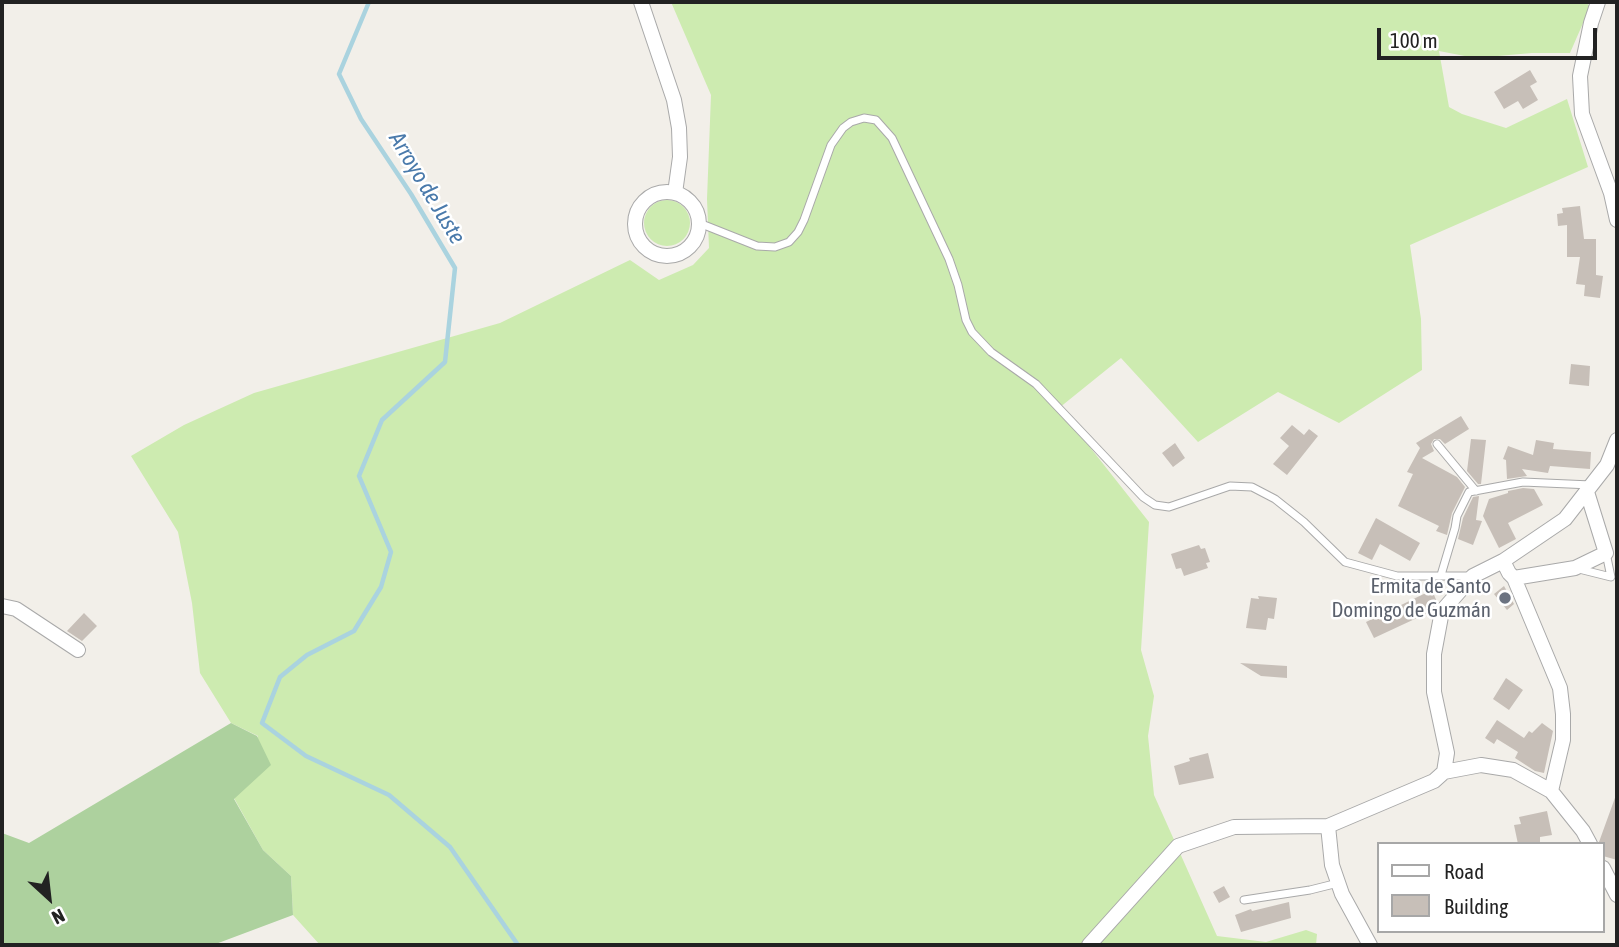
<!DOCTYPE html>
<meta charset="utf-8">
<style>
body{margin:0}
#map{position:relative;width:1619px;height:947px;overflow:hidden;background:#f2efe9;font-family:"Asap Condensed",sans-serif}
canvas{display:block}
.frame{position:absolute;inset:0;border:4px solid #222;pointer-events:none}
.legend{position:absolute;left:1377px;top:842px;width:228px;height:91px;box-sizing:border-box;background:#fff;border:2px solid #a7a7a7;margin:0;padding:9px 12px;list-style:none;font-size:21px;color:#222}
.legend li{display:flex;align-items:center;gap:14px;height:35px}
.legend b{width:35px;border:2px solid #a7a7a7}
.north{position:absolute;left:14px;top:863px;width:70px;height:70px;-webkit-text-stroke:5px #fff;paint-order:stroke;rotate:153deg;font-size:19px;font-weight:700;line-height:28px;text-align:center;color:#222}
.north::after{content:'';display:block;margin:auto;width:24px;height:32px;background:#222;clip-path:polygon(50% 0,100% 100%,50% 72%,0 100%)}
.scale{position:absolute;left:1377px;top:28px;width:220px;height:32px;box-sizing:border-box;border:4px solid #222;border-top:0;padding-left:9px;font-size:21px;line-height:24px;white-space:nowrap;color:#222;-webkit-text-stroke:5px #fff;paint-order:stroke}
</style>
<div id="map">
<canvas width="1619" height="947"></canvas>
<div class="frame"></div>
<ul class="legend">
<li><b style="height:9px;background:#fff"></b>Road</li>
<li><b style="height:19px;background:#c7bfb8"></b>Building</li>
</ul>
<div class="north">N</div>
<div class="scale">100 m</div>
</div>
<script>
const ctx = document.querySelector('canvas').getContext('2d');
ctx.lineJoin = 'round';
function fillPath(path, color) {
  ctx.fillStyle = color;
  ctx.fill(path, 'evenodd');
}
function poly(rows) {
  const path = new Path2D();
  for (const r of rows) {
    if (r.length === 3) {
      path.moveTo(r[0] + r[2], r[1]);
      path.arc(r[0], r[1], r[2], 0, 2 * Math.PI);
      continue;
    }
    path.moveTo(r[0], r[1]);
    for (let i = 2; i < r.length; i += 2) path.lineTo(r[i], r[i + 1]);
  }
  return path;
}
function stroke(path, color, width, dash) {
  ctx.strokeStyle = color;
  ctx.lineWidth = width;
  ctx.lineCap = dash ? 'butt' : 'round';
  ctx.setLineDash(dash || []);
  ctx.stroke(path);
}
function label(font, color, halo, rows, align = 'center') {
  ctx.font = font + ' "Asap Condensed",sans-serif';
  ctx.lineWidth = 5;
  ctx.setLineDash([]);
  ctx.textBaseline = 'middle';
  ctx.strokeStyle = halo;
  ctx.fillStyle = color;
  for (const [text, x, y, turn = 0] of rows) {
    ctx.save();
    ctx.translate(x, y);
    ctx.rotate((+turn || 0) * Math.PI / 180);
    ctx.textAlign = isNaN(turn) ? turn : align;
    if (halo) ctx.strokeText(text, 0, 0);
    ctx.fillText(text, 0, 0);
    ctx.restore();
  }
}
fillPath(poly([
 [671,2,1586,2,1590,7,1570,53,1532,53,1475,58,1439,51,1449,107,1462,114,1506,128,1567,99,1588,167,1410,245,1421,319,1422,370,1339,423,1278,392,1198,442,1121,358,1059,408,1149,522,1141,650,1154,696,1148,736,1154,795,1217,936,1266,942,1306,930,1317,934,1316,945,320,945,293,915,291,876,263,850,234,798,258,736,231,723,200,673,192,603,178,532,131,456,184,425,254,393,500,323,630,260,659,280,693,265,709,248,707,199,711,95],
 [667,223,23]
]), '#cdebb0');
fillPath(poly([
 [231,723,257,736,271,765,234,799,263,850,291,876,293,915,213,945,2,945,2,833,29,843]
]), '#add19e');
stroke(poly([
 [369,2,339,74,361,119,411,194,455,268,445,362,382,420,359,476,391,552,381,587,354,631,307,655,280,677,262,723,306,756,389,795,450,847,518,945]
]), '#aad3df', 4.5);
fillPath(poly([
 [1530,70,1537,82,1530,86,1538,100,1523,109,1518,101,1504,109,1494,92],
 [1580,206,1584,239,1596,239,1596,275,1603,276,1600,298,1584,296,1585,285,1576,284,1580,257,1567,257,1567,225,1558,226,1557,214,1563,213,1562,208],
 [1571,364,1590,366,1589,386,1569,384],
 [1461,416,1469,429,1445,444,1440,439,1434,439,1431,444,1434,451,1422,458,1457,477,1465,487,1452,513,1447,535,1436,531,1439,526,1398,506,1413,474,1407,472,1420,448,1416,443],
 [1292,425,1304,435,1309,429,1318,436,1287,475,1273,464,1289,446,1280,438],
 [1471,439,1486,440,1481,484,1478,484,1467,471],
 [1536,440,1554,443,1553,449,1591,452,1590,469,1550,466,1548,473,1522,469,1527,476,1507,479,1506,460,1503,459,1508,446,1533,455],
 [1175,443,1185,458,1173,467,1162,453],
 [1523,488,1534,489,1543,505,1508,523,1516,539,1499,548,1483,516,1489,499,1508,493,1508,491],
 [1479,496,1476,520,1482,521,1473,545,1458,539,1463,518,1473,497],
 [1376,518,1420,543,1410,561,1380,544,1372,560,1358,553],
 [1199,545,1201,549,1205,548,1210,562,1206,563,1208,568,1184,576,1181,568,1176,569,1171,554],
 [1504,586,1514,604,1507,610,1494,594],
 [1432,590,1437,602,1432,611,1374,638,1366,622],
 [1258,596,1277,598,1274,619,1268,618,1266,630,1246,628,1251,598,1259,599],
 [84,613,97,626,82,641,67,631],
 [1240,663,1287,666,1287,678,1261,676],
 [1506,678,1523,690,1509,710,1493,699],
 [1497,720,1524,738,1529,731,1532,733,1542,723,1553,731,1544,773,1535,771,1515,758,1518,752,1497,739,1494,744,1485,738],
 [1208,753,1214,778,1179,785,1174,766,1190,761,1189,758],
 [1616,795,1617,796,1617,860,1603,856,1603,844,1599,842],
 [1547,811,1552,835,1540,837,1540,844,1518,844,1514,825,1521,824,1519,817],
 [1224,886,1230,897,1219,903,1213,892],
 [1289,902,1291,918,1241,932,1235,915,1251,909,1252,911]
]), '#c7bfb8');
const lane = poly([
 [699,223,757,246,775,247,789,242,798,232,804,220,831,145,843,128,851,122,864,118,876,120,892,138,949,259,958,285,966,320,972,332,991,352,1036,384,1143,497,1155,505,1169,507,1230,486,1252,487,1275,499,1304,522,1345,562,1397,576,1473,576],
 [1437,444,1476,491],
 [1579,569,1611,577,1606,553],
 [1441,575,1455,528,1457,516,1469,492,1523,482,1591,485],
 [1244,900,1310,890,1338,883]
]);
const street = poly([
 [641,2,674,100,679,128,680,157,675,193],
 [1598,2,1591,23,1580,76,1582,114,1611,193,1617,220],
 [667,224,32],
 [1503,561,1509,573,1514,578,1575,568,1606,553,1587,492],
 [1514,578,1560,688,1563,714,1563,740,1551,791],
 [2,606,16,609,78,650],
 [1444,772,1481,765,1513,770,1551,791,1583,831,1590,844],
 [1328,826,1332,865,1342,894,1370,945],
 [1603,868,1617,895],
 [1089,945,1178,846,1234,827,1328,826,1434,781,1444,772,1447,753,1434,692,1434,654,1442,611,1473,576,1503,561,1565,519,1607,465,1617,440]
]);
stroke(lane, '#a9a9a9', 9);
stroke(street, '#a9a9a9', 16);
stroke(lane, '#fff', 7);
stroke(street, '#fff', 14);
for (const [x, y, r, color] of [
 [1505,598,7,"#6b7280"]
]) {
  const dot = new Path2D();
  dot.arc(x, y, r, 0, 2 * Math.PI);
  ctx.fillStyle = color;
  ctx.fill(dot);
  stroke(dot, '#fff', 2.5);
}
label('21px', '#5b616d', '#fff', [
 ["Ermita de Santo",1491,586],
 ["Domingo de Guzmán",1491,610]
], 'right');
label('italic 23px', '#4a7aab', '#fff', [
 ["Arroyo de Juste",427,188,59]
]);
</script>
